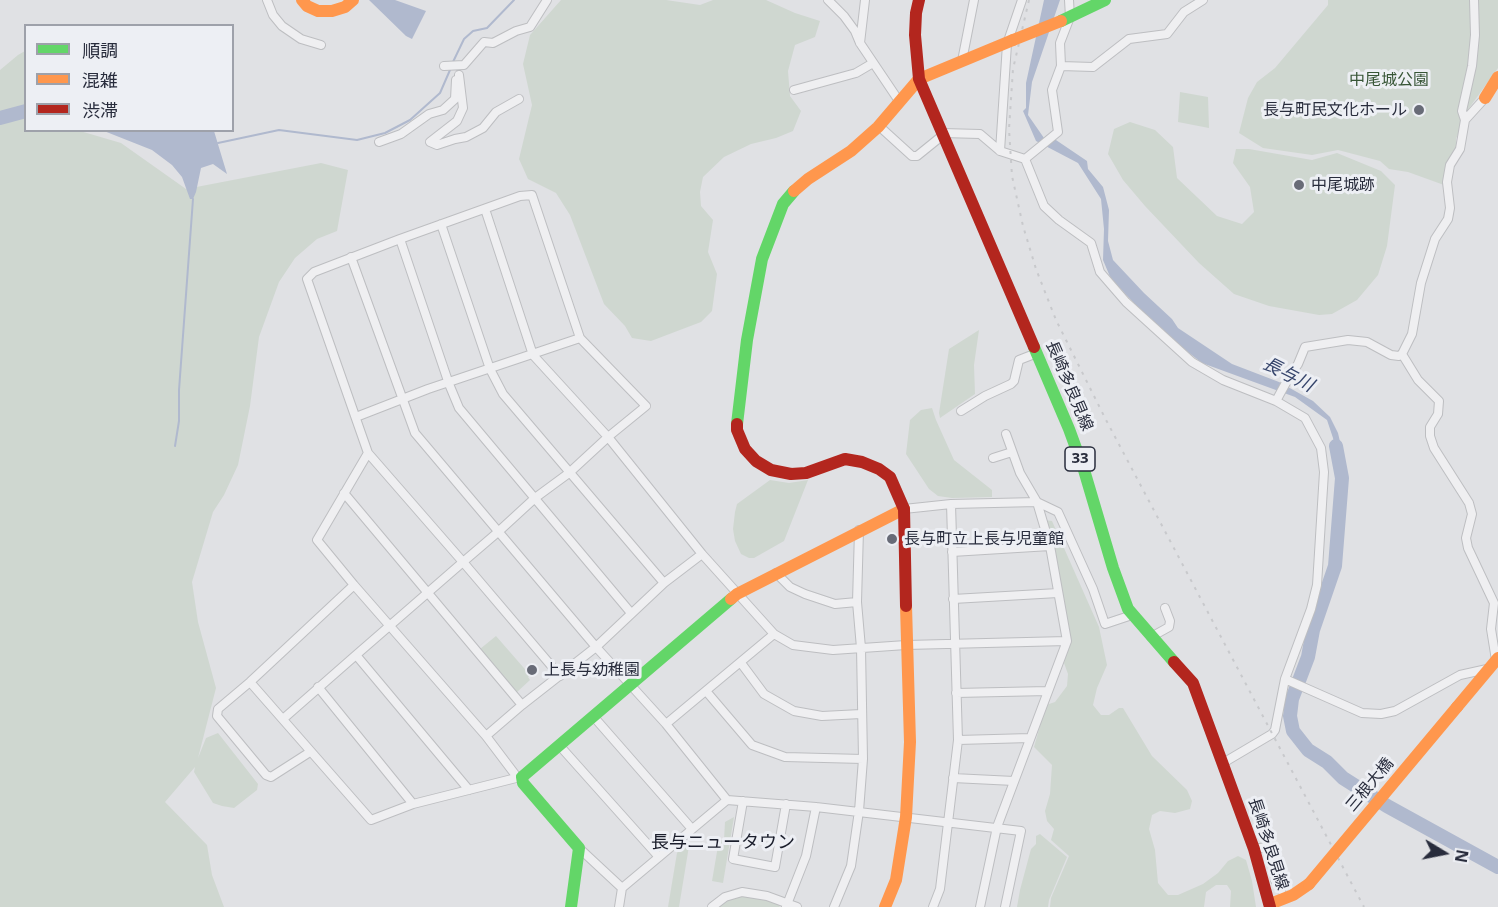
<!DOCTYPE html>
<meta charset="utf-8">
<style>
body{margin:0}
#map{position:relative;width:1498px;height:907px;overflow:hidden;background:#e0e1e4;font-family:"Open Sans","Noto Sans JP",sans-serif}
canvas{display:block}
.legend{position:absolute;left:24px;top:24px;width:210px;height:108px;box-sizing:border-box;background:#edeff4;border:2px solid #9ea1aa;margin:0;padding:8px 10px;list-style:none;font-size:18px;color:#282c3c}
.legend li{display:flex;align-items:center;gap:12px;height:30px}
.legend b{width:30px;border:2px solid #9ea1aa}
.north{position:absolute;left:1414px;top:823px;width:60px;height:60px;-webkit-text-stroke:4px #edeff4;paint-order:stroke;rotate:100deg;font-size:16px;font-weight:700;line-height:24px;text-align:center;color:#282c3c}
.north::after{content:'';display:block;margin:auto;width:21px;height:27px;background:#282c3c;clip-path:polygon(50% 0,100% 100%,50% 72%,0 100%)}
</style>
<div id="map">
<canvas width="1498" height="907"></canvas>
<ul class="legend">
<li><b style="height:8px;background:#63d668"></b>順調</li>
<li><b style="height:8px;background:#ff974d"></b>混雑</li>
<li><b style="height:8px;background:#b3261e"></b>渋滞</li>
</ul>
<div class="north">N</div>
</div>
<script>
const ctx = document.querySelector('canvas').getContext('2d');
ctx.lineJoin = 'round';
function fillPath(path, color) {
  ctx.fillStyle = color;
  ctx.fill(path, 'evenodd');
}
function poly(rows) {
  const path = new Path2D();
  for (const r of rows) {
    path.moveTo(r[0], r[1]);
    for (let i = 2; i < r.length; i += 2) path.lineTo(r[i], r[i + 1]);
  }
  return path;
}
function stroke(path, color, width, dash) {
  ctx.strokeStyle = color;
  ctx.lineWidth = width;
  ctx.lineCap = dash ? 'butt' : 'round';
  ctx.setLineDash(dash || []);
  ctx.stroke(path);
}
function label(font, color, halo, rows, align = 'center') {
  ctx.font = font + ' "Open Sans","Noto Sans JP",sans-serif';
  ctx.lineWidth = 6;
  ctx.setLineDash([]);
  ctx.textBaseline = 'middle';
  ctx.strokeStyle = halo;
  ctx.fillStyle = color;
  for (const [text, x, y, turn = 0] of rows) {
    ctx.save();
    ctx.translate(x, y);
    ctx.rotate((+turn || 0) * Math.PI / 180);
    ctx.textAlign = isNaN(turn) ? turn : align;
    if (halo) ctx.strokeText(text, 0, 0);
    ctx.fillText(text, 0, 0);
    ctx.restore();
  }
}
fillPath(poly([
 [561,0,666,0,700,5,713,0,766,0,795,13,820,21,815,37,795,45,788,71,790,96,801,111,793,131,776,138,751,144,724,157,703,177,700,192,701,206,713,220,708,252,717,274,712,311,701,322,651,341,632,338,625,326,604,304,570,215,556,193,528,179,519,159,532,105,523,64,530,35],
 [1328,0,1498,0,1498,68,1467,111,1456,139,1457,160,1444,185,1408,172,1389,169,1380,161,1338,150,1312,155,1263,148,1239,133,1248,98,1257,82,1275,68,1328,5],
 [25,51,26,130,80,131,121,143,186,189,321,163,348,170,337,231,317,239,295,258,279,282,259,337,250,406,238,465,224,495,213,512,192,582,198,622,216,688,198,758,206,738,218,733,258,784,257,790,234,808,222,806,213,803,194,772,195,767,165,802,207,845,212,875,224,907,0,907,0,70,18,55],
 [1180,92,1208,97,1209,128,1178,122],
 [1130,122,1155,130,1173,147,1177,178,1217,216,1242,224,1254,212,1250,187,1233,163,1236,149,1249,149,1312,160,1337,153,1381,171,1395,185,1387,246,1378,275,1357,300,1332,314,1319,315,1269,306,1234,294,1199,263,1145,206,1123,180,1108,154,1114,129],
 [979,330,974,365,975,394,940,418,939,413,949,349],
 [932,408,936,420,954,460,992,490,992,497,952,498,938,496,929,489,906,454,910,420,921,410],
 [770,480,789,483,808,480,784,541,754,558,749,558,741,554,735,541,733,529,735,512,737,504],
 [1044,520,1052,521,1099,627,1107,665,1097,688,1093,705,1101,715,1109,715,1119,708,1123,708,1152,756,1187,790,1192,801,1190,809,1175,813,1160,811,1152,815,1149,829,1155,850,1158,883,1168,895,1178,895,1203,884,1218,873,1228,861,1238,856,1246,860,1252,881,1256,907,1230,907,1231,891,1227,885,1216,885,1206,892,1204,907,1050,907,1051,898,1069,856,1051,840,1054,829,1047,821,1045,811,1050,794,1052,765,1034,747,1046,705,1055,702,1067,686,1068,674,1064,663,1069,637,1053,542],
 [496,636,530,675,528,677,530,680,516,693,480,649],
 [734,817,723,883,712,881,719,840,724,840,725,822],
 [1040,834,1067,857,1049,900,1048,907,1017,907,1020,890,1031,849,1036,844,1036,836],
 [683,845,689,846,679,907,668,907,677,853],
 [743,896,755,896,778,904,780,907,716,907,724,901]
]), '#cfd7d0');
fillPath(poly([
 [369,0,395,0,426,11,412,39,406,36],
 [1044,0,1060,0,1032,82,1028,115,1044,138,1053,138,1087,161,1088,169,1103,187,1109,210,1108,241,1113,260,1144,293,1172,319,1178,328,1232,364,1279,382,1313,401,1330,417,1338,433,1341,446,1339,468,1333,438,1327,420,1295,397,1202,363,1161,331,1111,279,1103,260,1104,229,1101,199,1078,163,1036,141,1023,111,1026,108,1026,83],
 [104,131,214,131,227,174,213,164,201,168,196,192,193,199,190,199,182,177,172,165,152,150]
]), '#b0b9ce');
stroke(poly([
 [452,64,464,39,473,31,487,28,514,0],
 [218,143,279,130,357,140,385,133,410,120,440,93,450,70],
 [175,446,179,421,179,390,193,199]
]), '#b0b9ce', 2);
stroke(poly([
 [0,118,26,111],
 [1336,446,1342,478,1335,566,1313,630,1308,657,1292,699,1290,716,1293,731,1308,750,1327,762,1343,778,1387,806,1498,867]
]), '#b0b9ce', 14);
const street = poly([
 [267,0,273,15,282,26,301,39,321,45],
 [828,0,844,16,855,31,860,43,899,101],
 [860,43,865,0],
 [962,61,974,0],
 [444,66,464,65,484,42,493,43,516,31,530,27,547,0],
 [1061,66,1060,43,1070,17,1069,0],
 [459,75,463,108,457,121,430,142,437,145,455,139,466,137,483,128,496,112,519,99],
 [794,90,856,73,873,63],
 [1465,120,1462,111,1472,66,1475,35,1474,0],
 [879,126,912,156,917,156,943,135],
 [942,133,980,134,1000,151,1025,159],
 [379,142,401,134,429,114,443,110,455,99,456,80],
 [1000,151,1007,44,1022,0],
 [1025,159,1044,206,1059,220,1091,243,1100,272,1126,302,1192,362,1223,380,1276,401,1305,418,1321,448,1324,472,1317,585,1311,609,1285,679,1275,730,1272,734,1223,763],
 [1025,159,1058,132,1052,90,1061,66,1093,67,1129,39,1167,34,1184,12,1203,0],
 [485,209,533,355,608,437,702,554,774,634,793,645,833,650,906,645,1067,641],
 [441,224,490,369,503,394,664,583],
 [400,239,449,384,459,408,631,613],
 [351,257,415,433,596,647,666,724,727,800],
 [1402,354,1418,380,1439,401,1438,414,1430,427,1430,436,1434,448,1469,503,1472,514,1466,538,1468,548,1494,603,1491,629,1496,660],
 [1402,354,1412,334,1421,283,1435,239,1448,219,1450,208,1447,182,1450,165,1460,149,1465,120,1485,98],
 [1276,401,1288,379,1298,364,1305,347,1348,340,1367,342,1391,355,1399,356,1402,354],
 [961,411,985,396,1011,384,1014,381,1019,360,1037,353],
 [356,417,428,389,580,338],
 [1006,434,1020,473,1037,502,1058,512,1093,589,1105,624,1132,615],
 [368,453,317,540,354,585,486,736,517,777],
 [993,458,1012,452],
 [344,493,522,705],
 [904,509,951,504,1037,502,1050,546,1067,641,997,827,980,907],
 [952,552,1050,546],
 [776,573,790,587,805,594,835,604,857,602],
 [953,599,1058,593],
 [1151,637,1169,627,1170,621,1165,608],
 [356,655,463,562,498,532,535,498,569,473,608,437,646,406,580,338,532,195,520,196,400,239,314,272,307,279,368,453,463,562,560,676],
 [741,663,764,694,794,711,822,716,861,714],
 [1285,679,1362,713,1381,714,1395,711,1460,675,1487,669],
 [250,682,371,820,413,804,520,777],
 [318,687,413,804],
 [706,691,752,745,785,757,863,759],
 [956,693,1048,691],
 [593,716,692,829],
 [283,719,356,655,469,790],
 [666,724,774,634],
 [486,736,522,705,596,647,664,583,702,554],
 [958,740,1030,738],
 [559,745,659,857],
 [310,752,271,777,266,775,217,716,218,709,250,682,354,585],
 [953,778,1014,781],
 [743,801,733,859,775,867,786,804],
 [579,848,622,888],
 [1254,849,1266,847,1274,851,1275,880,1281,890],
 [619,907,622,888,727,800,816,807,1021,831,1005,907],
 [712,907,725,897,742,892,767,896,797,907],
 [786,907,806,856,816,807],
 [834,907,851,866,859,811,863,759,861,648,857,602,859,530],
 [933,907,940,889,958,740,951,504]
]);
stroke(street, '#bdbec1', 10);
stroke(street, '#efeff1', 8);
stroke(poly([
 [1061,21,1105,0],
 [1034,347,1069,429,1084,470,1113,568,1128,609,1174,662],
 [737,424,747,340,762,259,783,204,794,191],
 [571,907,579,848,523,783,522,777,731,599]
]), '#63d668', 12);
stroke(poly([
 [302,0,307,6,318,11,332,11,345,7,353,0],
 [1485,98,1498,77],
 [794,191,808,179,851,151,878,127,919,79,1013,40],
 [731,599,737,594,904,509],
 [1457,707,1498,658],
 [1270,904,1293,895,1309,884],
 [885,907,896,880,906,817,910,742,906,606]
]), '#ff974d', 12);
stroke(poly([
 [919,0,916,13,915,35,919,79,1034,347],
 [737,424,737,430,745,449,756,461,771,470,791,474,806,473,845,459,862,462,879,469,890,477,904,509,906,606],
 [1174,662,1193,683,1254,849,1270,907]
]), '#b3261e', 12);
stroke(poly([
 [1029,0,1013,69,1009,129,1012,176,1023,226,1036,269,1056,320,1105,418,1364,907]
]), '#c8c9cc', 2, [3, 6]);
stroke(poly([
 [1013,40,1061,21],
 [1309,884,1457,707]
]), '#ff974d', 12);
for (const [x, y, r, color] of [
 [1419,110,6,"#686b77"],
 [1299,185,6,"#686b77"],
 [892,539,6,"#686b77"],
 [532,670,6,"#686b77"]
]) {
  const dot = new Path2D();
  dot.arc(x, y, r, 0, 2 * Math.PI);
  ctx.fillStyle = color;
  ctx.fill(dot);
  stroke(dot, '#edeff4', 2);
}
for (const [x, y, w] of [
 [1080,459,30]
]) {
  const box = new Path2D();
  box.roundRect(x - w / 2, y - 12, w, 24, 4.5);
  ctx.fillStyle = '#edeff4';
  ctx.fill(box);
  stroke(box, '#282c3c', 1.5);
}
label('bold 15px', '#282c3c', null, [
 ["33",1080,459]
]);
label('16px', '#385637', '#edeff4', [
 ["中尾城公園",1389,80]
]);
label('16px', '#282c3c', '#edeff4', [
 ["長与町民文化ホール",1407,110,"right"],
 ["中尾城跡",1311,185],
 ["長与町立上長与児童館",904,539],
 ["上長与幼稚園",544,670]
], 'left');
label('16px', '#282c3c', '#edeff4', [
 ["長崎多良見線",1069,386,67],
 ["三根大橋",1370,785,-50],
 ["長崎多良見線",1268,844,72]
]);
label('italic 18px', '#36456c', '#edeff4', [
 ["長与川",1288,375,27]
]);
label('18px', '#1b1e2c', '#edeff4', [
 ["長与ニュータウン",723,843]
]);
</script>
